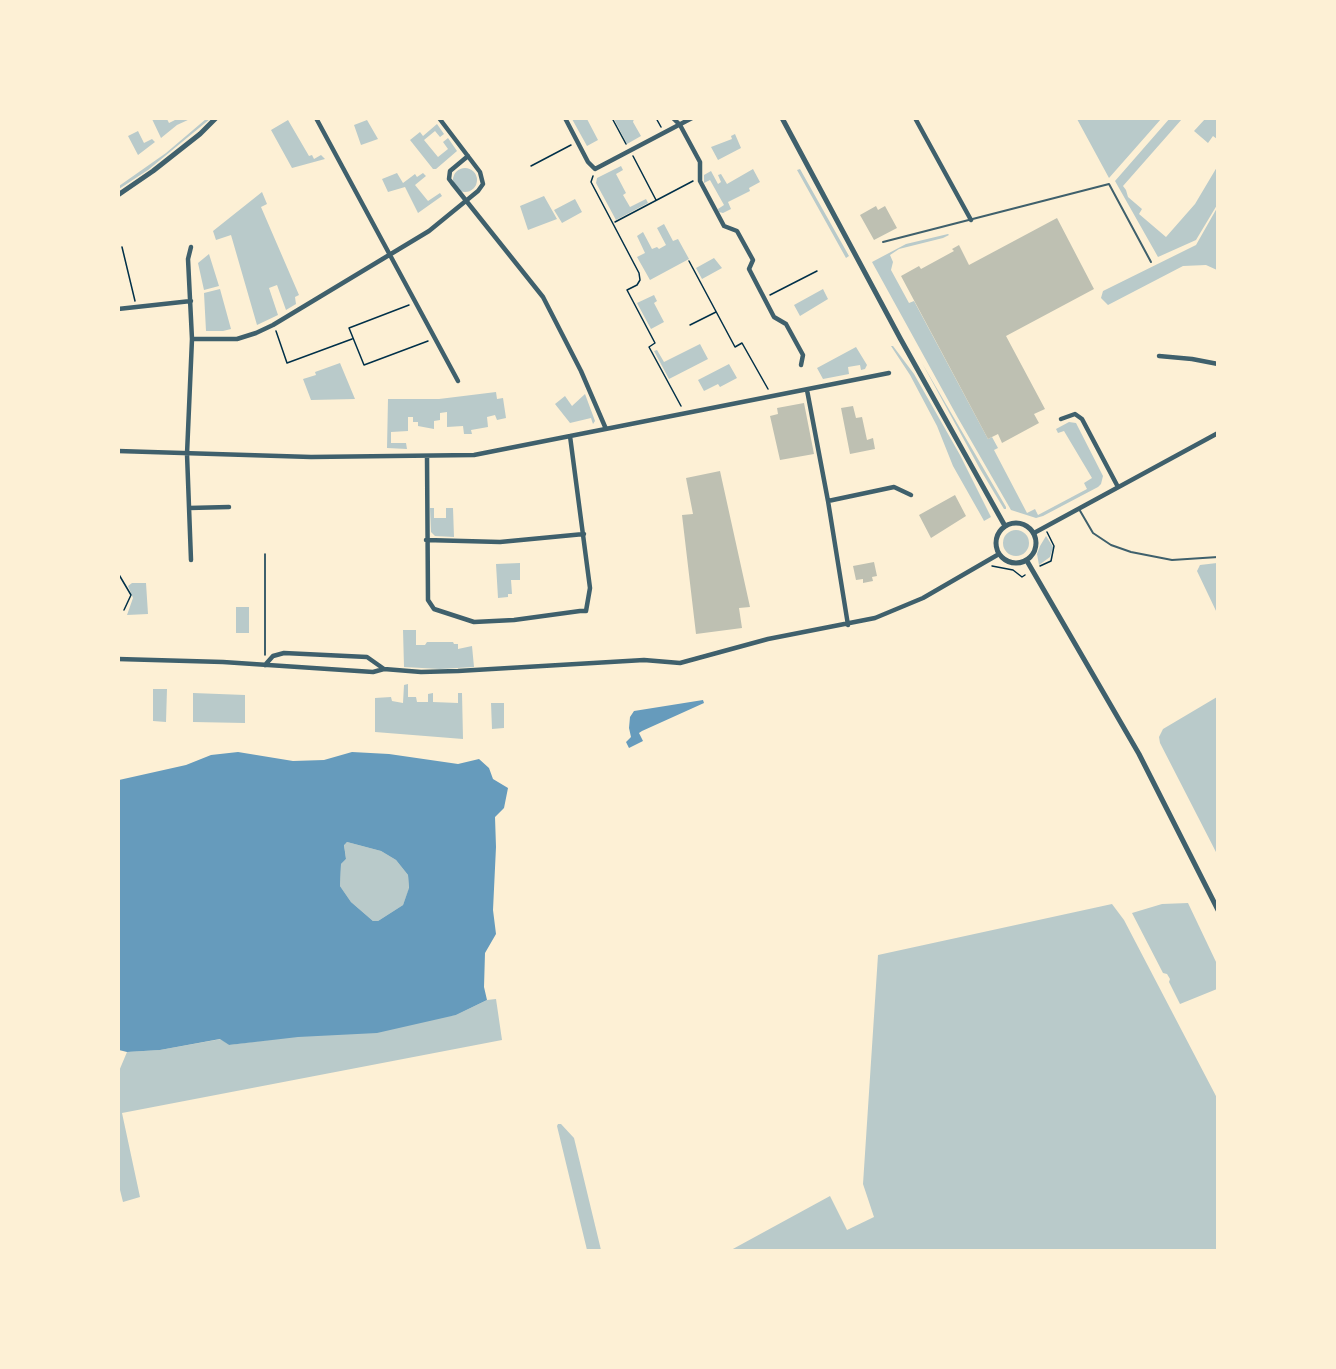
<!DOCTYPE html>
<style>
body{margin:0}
#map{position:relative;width:1336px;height:1369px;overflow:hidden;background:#fdf0d5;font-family:Karla,sans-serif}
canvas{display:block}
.frame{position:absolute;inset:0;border:120px solid #fdf0d5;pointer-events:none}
</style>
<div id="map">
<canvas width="1336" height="1369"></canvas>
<div class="frame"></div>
</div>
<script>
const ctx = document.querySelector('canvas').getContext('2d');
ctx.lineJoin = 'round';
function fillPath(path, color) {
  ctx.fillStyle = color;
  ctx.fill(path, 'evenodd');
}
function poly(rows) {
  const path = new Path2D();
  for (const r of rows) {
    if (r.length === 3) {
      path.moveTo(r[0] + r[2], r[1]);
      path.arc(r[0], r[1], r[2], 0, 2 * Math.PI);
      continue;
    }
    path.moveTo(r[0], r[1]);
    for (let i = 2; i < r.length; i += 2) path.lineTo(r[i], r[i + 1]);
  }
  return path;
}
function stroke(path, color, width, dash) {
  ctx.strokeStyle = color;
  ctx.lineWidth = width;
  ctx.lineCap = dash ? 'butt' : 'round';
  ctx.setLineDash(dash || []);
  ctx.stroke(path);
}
fillPath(poly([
 [1170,118,1182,119,1123,186,1126,190,1128,197,1142,209,1139,214,1166,237,1195,204,1217,167,1217,205,1196,240,1158,257,1115,181],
 [152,119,167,119,169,123,175,120,174,119,190,119,177,125,161,138],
 [206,119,210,119,148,170,119,189,119,186,166,153],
 [572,119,587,119,598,140,587,146],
 [614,119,634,119,633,122,641,136,627,144],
 [1077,119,1161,119,1109,178],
 [1205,119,1217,119,1217,139,1213,136,1208,143,1194,131],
 [288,120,309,156,312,155,314,159,321,155,325,159,292,168,271,130],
 [367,120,378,139,361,145,354,125],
 [437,124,444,134,440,137,435,131,424,140,438,157,448,149,443,142,448,138,457,151,436,169,433,169,410,140,420,132,423,136],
 [138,131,144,143,152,139,155,142,138,155,128,136],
 [735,134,741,148,718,160,711,147,732,139,731,136],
 [621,166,623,170,616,174,626,193,623,195,630,207,646,199,648,203,616,220,596,183,597,178],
 [465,180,12],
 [753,169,760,182,749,188,750,191,728,202,731,209,723,213,719,212,718,209,724,205,710,180,704,183,704,175,711,171,718,184,721,182,718,175,721,174,727,184],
 [800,169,849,256,846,258,797,170],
 [397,173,403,183,415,174,417,177,423,173,426,176,415,185,428,201,440,193,442,196,418,213,405,187,388,192,382,179],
 [262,192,267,204,261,207,299,295,295,297,296,304,286,310,277,285,269,288,278,315,257,325,231,235,216,240,213,231],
 [544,196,557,219,528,230,520,206],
 [575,199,582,212,562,223,554,210],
 [1217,208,1217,270,1206,265,1183,266,1108,305,1101,298,1103,291,1196,245],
 [664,224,673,241,678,239,689,259,650,280,637,257,645,253,637,236,643,232,652,249,657,247,659,249,666,245,657,228],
 [948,234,949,235,943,238,899,249,890,255,893,262,891,270,909,303,914,301,988,439,992,437,998,448,994,450,1027,513,1035,509,1038,515,1087,489,1084,483,1092,478,1064,431,1058,433,1056,429,1069,422,1076,423,1103,476,1101,484,1098,487,1043,516,1036,518,1011,510,958,418,872,262,906,244],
 [209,254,219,286,204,290,198,263],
 [714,258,722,268,702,279,696,268],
 [220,289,231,329,223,331,206,331,204,293],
 [823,289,828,299,800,316,794,305],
 [654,295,657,301,654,303,664,322,651,329,637,303],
 [700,344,708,359,669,379,654,351,657,350,664,362],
 [891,346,893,346,914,374,960,455,991,517,984,521,983,519,953,466,937,426,910,375],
 [856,347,867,365,865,369,861,370,860,365,848,367,849,374,823,379,817,368],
 [340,363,355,399,311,400,303,379,316,375,315,372],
 [922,363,1006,507,1006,509,1004,509,980,469],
 [729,364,737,378,720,387,718,384,704,391,698,380],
 [496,392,497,399,503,398,506,418,497,420,495,415,487,417,488,427,471,430,472,434,464,434,463,426,447,427,447,412,440,413,440,420,434,421,434,429,418,426,418,422,413,422,413,417,408,417,408,431,391,432,391,443,406,443,407,449,387,448,388,399,439,399],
 [585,394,595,421,593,424,591,418,570,423,555,404,565,396,572,406],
 [430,508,434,508,434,518,446,518,446,508,453,508,454,537,435,536,431,532],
 [1016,543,13],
 [1046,536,1053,547,1050,557,1039,565,1037,554,1040,546],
 [520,563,520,580,511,580,512,594,508,594,508,597,498,598,496,564],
 [1217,563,1218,563,1217,613,1197,571,1200,565],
 [132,583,146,583,148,614,127,615,133,598,128,586],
 [236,607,249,607,249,633,236,633],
 [403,630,416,630,416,645,425,645,427,642,453,642,454,644,458,644,458,649,472,646,474,667,440,669,404,667],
 [408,684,408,697,416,697,417,702,428,702,428,694,433,693,433,702,458,703,458,693,462,693,463,739,375,732,375,698,391,697,392,701,403,703,404,685],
 [153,689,167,689,166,722,153,721],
 [193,693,245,695,245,723,193,722],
 [1217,697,1217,854,1160,743,1159,737,1163,729],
 [491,703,504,703,504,728,492,729],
 [347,842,381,851,396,860,408,875,409,889,403,905,378,921,373,921,351,902,340,886,341,864,346,859,344,844],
 [1188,903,1217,964,1217,989,1180,1004,1169,982,1170,979,1167,974,1163,973,1132,913,1162,904],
 [1112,904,1124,920,1217,1098,1217,1250,731,1250,830,1196,847,1230,874,1217,863,1184,878,955],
 [496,999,502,1040,122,1113,140,1197,123,1202,119,1186,119,1071,127,1052,160,1050,221,1039,229,1045,456,1015,487,1000],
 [558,1124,561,1124,574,1138,601,1250,587,1250,557,1126]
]), '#b9caca');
fillPath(poly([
 [703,700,704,703,642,731,639,733,643,741,629,748,626,742,631,737,629,728,630,717,634,711],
 [238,752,293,761,324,760,352,752,389,754,458,764,479,759,489,768,493,779,508,788,504,808,495,817,496,847,493,910,496,934,485,953,484,987,487,1000,456,1015,377,1033,298,1037,229,1045,220,1039,160,1050,127,1052,119,1050,119,780,186,765,211,755],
 [347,842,381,851,396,860,408,875,409,888,403,905,378,921,373,921,351,902,340,886,341,864,346,859,344,845]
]), '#669bbc');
fillPath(poly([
 [876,206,878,210,885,206,897,228,874,240,860,215],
 [1057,218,1094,289,1006,336,1045,409,1034,414,1039,423,1002,443,998,434,988,439,901,276,919,266,921,269,954,251,952,249,959,245,969,265],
 [804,403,814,454,780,460,770,416,778,414,777,408],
 [853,406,856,418,862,417,867,440,873,438,875,449,850,454,841,408],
 [720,471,750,607,739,608,742,628,696,634,682,515,693,514,686,478],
 [955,495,966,516,931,538,919,515],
 [874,562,877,576,872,577,873,581,863,583,863,579,856,580,853,566]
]), '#bec0b2');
stroke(poly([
 [612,118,626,144],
 [656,118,661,127],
 [633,156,656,200],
 [531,166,571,145],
 [593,176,591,182,639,273,640,280,637,285,627,290,655,343,649,347,681,406],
 [615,222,693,181],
 [122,247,135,301],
 [689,261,735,347,742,343,768,389],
 [770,295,817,271],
 [409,305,349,328,364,365,428,341],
 [690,325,716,312],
 [276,331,287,363,352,339],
 [265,554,265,655],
 [992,566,1013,570,1022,577,1025,575],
 [1040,566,1051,561,1054,546,1047,532],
 [118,573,131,595,124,610]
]), '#003049', 1.5);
stroke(poly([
 [883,242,1109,184,1151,262],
 [1079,509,1093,533,1111,545,1131,552,1172,560,1218,557]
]), '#3f606c', 2);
stroke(poly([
 [316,118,458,381],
 [565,118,588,162,595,169,692,118],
 [673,118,680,125,700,162,700,181,724,226,737,231,753,260,749,269,774,317,786,324,803,355,801,365],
 [915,118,971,220],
 [468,156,450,171,449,179,452,183,543,297,581,371,606,429],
 [118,309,191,301],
 [192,339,237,339,256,333,273,325,429,231,478,191,483,184,480,172,439,118],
 [1159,356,1192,359,1218,364],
 [807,390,828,501,848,625],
 [1061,419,1075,414,1082,419,1118,487],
 [118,451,311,457,474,455,889,373],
 [427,456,428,600,434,609,474,622,514,620,580,611,586,611,590,588,570,436],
 [828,501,894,487,911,495],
 [189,508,229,507],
 [1034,533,1218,433],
 [426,540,500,542,584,534],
 [191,560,187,454,192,339,188,259,191,247],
 [118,659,223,662,373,672,384,669,421,672,458,671,644,660,680,663,768,639,875,618,923,598,999,554],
 [265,665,273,656,284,653,367,657,384,669]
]), '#3f606c', 4.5);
stroke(poly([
 [782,118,900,338,1005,526],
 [118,195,153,171,200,134,216,118],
 [1016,543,20],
 [1027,561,1139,754,1218,910]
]), '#3f606c', 5);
</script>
